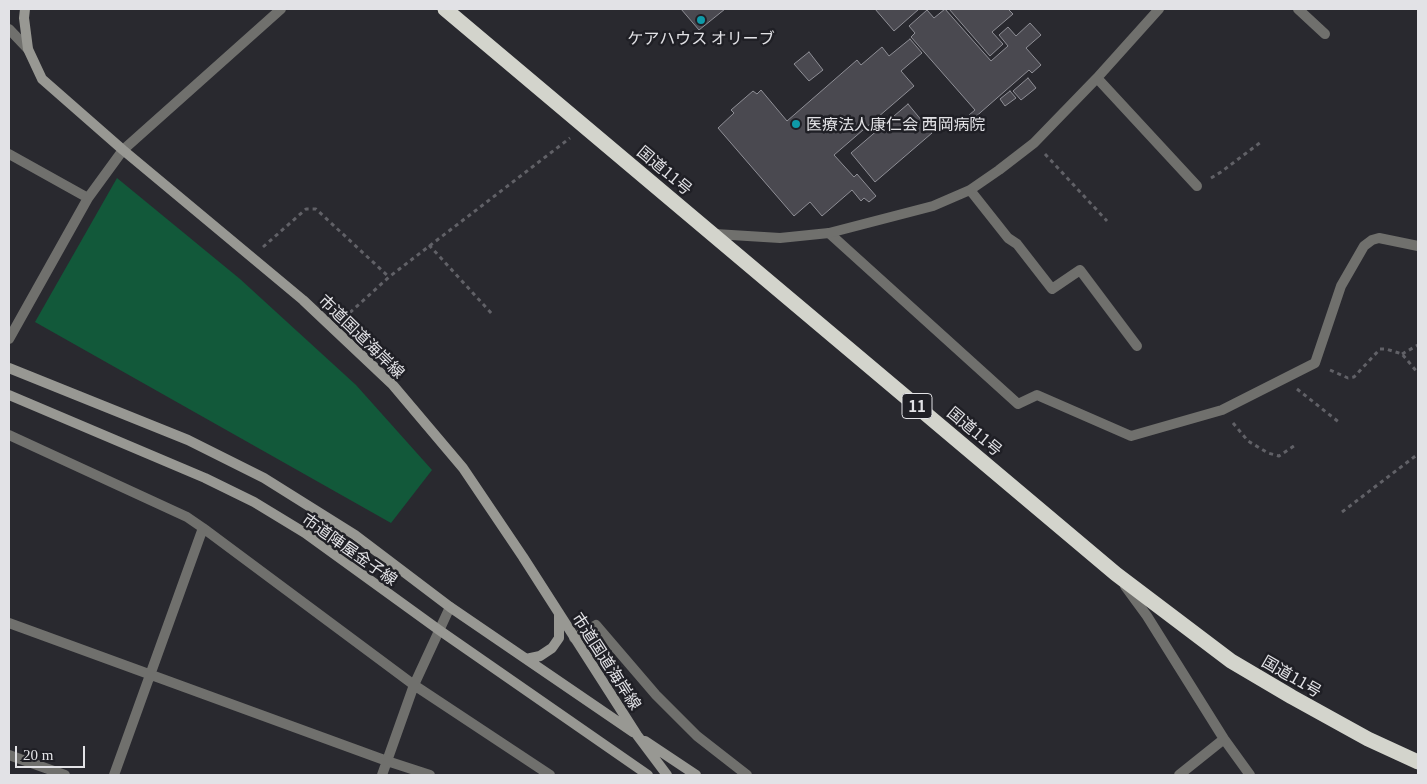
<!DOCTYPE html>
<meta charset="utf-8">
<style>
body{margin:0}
#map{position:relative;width:1427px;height:784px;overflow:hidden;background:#29292f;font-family:Georgia,serif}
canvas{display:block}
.frame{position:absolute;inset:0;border:10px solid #e2e2e6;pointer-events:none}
.scale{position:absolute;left:15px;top:746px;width:70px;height:22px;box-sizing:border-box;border:2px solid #e2e2e6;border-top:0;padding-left:6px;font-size:15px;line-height:18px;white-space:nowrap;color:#e2e2e6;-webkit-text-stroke:4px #1f1f25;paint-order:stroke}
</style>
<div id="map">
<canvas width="1427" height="784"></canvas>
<div class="frame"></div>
<div class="scale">20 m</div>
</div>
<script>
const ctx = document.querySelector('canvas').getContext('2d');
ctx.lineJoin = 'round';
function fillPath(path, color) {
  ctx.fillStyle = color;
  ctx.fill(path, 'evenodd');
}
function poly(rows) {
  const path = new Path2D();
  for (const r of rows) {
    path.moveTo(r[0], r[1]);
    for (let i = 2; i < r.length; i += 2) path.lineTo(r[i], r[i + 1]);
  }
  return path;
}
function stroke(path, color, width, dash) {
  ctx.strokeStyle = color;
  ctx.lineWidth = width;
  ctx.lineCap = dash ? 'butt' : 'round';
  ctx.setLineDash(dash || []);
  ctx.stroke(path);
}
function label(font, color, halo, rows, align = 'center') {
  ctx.font = font + ' Georgia,"Noto Sans JP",serif';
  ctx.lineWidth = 5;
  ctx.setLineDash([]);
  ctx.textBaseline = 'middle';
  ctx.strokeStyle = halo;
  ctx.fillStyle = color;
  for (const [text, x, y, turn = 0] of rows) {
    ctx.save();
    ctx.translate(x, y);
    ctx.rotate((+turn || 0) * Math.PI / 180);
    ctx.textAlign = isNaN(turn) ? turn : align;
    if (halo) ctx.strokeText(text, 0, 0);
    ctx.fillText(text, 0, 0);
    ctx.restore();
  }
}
fillPath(poly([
 [117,178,240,279,356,385,432,470,391,523,35,322]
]), '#12593a');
const building = poly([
 [681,9,725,9,699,30,681,9],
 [875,9,919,9,894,31,875,9],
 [945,9,991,61,1008,46,999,35,1008,27,1016,36,1030,23,1041,35,1026,48,1041,65,1032,73,1029,70,973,119,969,115,975,110,911,37,915,33,909,26,927,10,934,18,945,9],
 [949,9,1008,9,1013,14,992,32,1003,44,990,56,949,9],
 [910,39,922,53,901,71,914,86,834,155,854,177,857,174,876,196,869,202,864,198,861,201,852,190,822,216,810,202,794,216,718,128,734,113,731,110,753,91,757,94,761,90,787,121,857,60,861,65,882,47,889,56,910,39],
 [809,52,823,70,809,81,794,64,809,52],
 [1028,78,1036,88,1021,100,1013,91,1028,78],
 [1010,91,1016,98,1005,106,1000,99,1010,91],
 [908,104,932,133,875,182,851,153,908,104]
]);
fillPath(building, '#4a4950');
stroke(building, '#8f8f96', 1);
stroke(poly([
 [1045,154,1107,221],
 [1211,178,1221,172,1261,142],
 [429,245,493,315],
 [263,247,306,209,316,209,389,277],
 [344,318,389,277,570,138],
 [1402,354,1418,345],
 [1330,370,1348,378,1354,377,1380,349,1386,349,1402,354,1418,373],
 [1297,389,1340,423],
 [1233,423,1248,441,1268,453,1279,456,1294,446],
 [1342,512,1418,454]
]), '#616167', 3, [4, 4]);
stroke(poly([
 [829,233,1018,404,1037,395,1131,436,1222,410,1315,363,1341,286,1364,246,1372,240,1379,238,1418,246]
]), '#70706d', 10);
stroke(poly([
 [1298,9,1325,34],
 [9,29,28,49],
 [1097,78,1197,186],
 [9,154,88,198],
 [970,190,1008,238,1017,244,1052,289,1080,270,1137,346],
 [715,234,780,238,829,233,933,206,970,190,999,170,1034,143,1097,78,1159,9],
 [9,339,88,198,123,150,281,9],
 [9,435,187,517,203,528,114,775],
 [203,528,414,685,550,775],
 [1125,586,1147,616,1224,739,1250,775],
 [9,623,387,761,430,775],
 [574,638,596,625,656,695,697,736,747,775],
 [9,755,65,775],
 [382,775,414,685,450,607],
 [1179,775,1224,739]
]), '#70706d', 10);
stroke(poly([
 [25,9,24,18,28,49,42,79,123,150,303,300,392,384,463,468,523,557,637,735,667,775],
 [9,368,188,440,264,478,355,535,450,607,633,732],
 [9,395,205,478,254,502,305,533,439,630,648,775],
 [526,659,540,656,552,648,559,638,559,613],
 [645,741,696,775]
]), '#989893', 10);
stroke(poly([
 [445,9,1116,574,1231,661,1292,697,1368,739,1418,762]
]), '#d3d4cc', 15);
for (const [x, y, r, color] of [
 [701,20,5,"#0f9aa8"],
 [796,124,5,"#0f9aa8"]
]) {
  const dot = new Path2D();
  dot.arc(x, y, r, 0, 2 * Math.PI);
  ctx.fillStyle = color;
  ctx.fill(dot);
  stroke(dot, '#1f1f25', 2);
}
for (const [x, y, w] of [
 [917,406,30]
]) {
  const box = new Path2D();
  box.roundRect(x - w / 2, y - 12.5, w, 25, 4);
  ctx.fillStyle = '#1f1f25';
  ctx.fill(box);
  stroke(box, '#e2e2e6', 1);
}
label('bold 15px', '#e2e2e6', null, [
 ["11",917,406]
]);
label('16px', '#e2e2e6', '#1f1f25', [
 ["ケアハウス オリーブ",701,38],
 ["医療法人康仁会 西岡病院",806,124,"left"]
]);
label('16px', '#e2e2e6', '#1f1f25', [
 ["国道11号",665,170,40],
 ["市道国道海岸線",362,336,44],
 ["国道11号",975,431,40],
 ["市道陣屋金子線",350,549,35],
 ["市道国道海岸線",607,661,57],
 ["国道11号",1292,676,30]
]);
</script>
